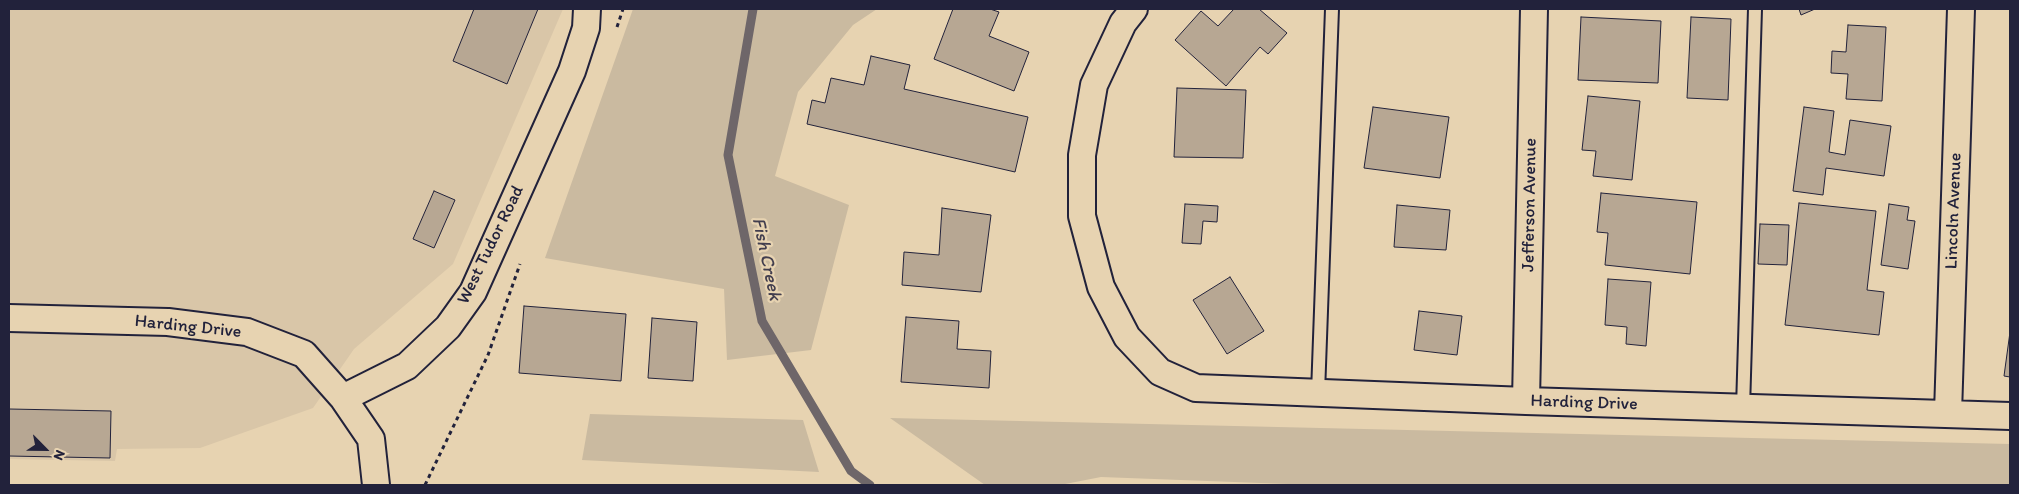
<!DOCTYPE html>
<style>
body{margin:0}
#map{position:relative;width:2019px;height:494px;overflow:hidden;background:#e7d3b1;font-family:Itim,sans-serif}
canvas{display:block}
.frame{position:absolute;inset:0;border:10px solid #22223b;pointer-events:none}
.north{position:absolute;left:20px;top:424px;width:50px;height:50px;-webkit-text-stroke:4px #e7d3b1;paint-order:stroke;rotate:113deg;font-size:14px;font-weight:700;line-height:20px;text-align:center;color:#22223b}
.north::after{content:'';display:block;margin:auto;width:18px;height:22px;background:#22223b;clip-path:polygon(50% 0,100% 100%,50% 72%,0 100%)}
</style>
<div id="map">
<canvas width="2019" height="494"></canvas>
<div class="frame"></div>
<div class="north">N</div>
</div>
<script>
const ctx = document.querySelector('canvas').getContext('2d');
ctx.lineJoin = 'round';
function fillPath(path, color) {
  ctx.fillStyle = color;
  ctx.fill(path, 'evenodd');
}
function poly(rows) {
  const path = new Path2D();
  for (const r of rows) {
    path.moveTo(r[0], r[1]);
    for (let i = 2; i < r.length; i += 2) path.lineTo(r[i], r[i + 1]);
  }
  return path;
}
function stroke(path, color, width, dash) {
  ctx.strokeStyle = color;
  ctx.lineWidth = width;
  ctx.lineCap = dash ? 'butt' : 'round';
  ctx.setLineDash(dash || []);
  ctx.stroke(path);
}
function label(font, color, halo, rows, align = 'center') {
  ctx.font = font + ' Itim,sans-serif';
  ctx.lineWidth = 4.5;
  ctx.setLineDash([]);
  ctx.textBaseline = 'middle';
  ctx.strokeStyle = halo;
  ctx.fillStyle = color;
  for (const [text, x, y, turn = 0] of rows) {
    ctx.save();
    ctx.translate(x, y);
    ctx.rotate((+turn || 0) * Math.PI / 180);
    ctx.textAlign = isNaN(turn) ? turn : align;
    if (halo) ctx.strokeText(text, 0, 0);
    ctx.fillText(text, 0, 0);
    ctx.restore();
  }
}
fillPath(poly([
 [9,9,563,9,453,264,354,349,313,408,200,448,117,449,115,461,9,459]
]), '#d9c6a8');
fillPath(poly([
 [633,9,877,9,853,25,798,92,775,176,849,205,811,350,727,360,724,289,545,258],
 [590,414,803,420,819,472,582,460],
 [890,418,2010,444,2010,485,1314,485,1101,477,1060,485,985,485]
]), '#cabaa0');
stroke(poly([
 [753,9,728,155,762,321,851,471,870,485]
]), '#6e6669', 9);
const building = poly([
 [474,9,538,9,507,84,453,61,474,9],
 [953,9,990,9,999,12,989,36,1029,52,1014,91,934,59,953,9],
 [1234,9,1259,9,1287,33,1268,54,1260,47,1226,86,1175,40,1201,11,1218,26,1234,9],
 [1799,9,1815,9,1801,15,1799,9],
 [1581,17,1661,21,1658,83,1578,80,1581,17],
 [1691,17,1731,19,1728,100,1687,98,1691,17],
 [1848,25,1886,27,1882,101,1846,99,1848,74,1831,73,1832,51,1846,52,1848,25],
 [871,56,910,65,904,89,1028,117,1015,172,807,124,812,100,825,103,831,78,864,85,871,56],
 [1177,88,1246,90,1243,158,1174,157,1177,88],
 [1588,96,1640,101,1632,180,1593,176,1596,151,1582,150,1588,96],
 [1373,107,1449,117,1440,178,1364,168,1373,107],
 [1804,107,1834,111,1829,152,1845,155,1850,120,1891,126,1884,176,1826,168,1823,195,1793,191,1804,107],
 [434,191,455,200,434,248,413,239,434,191],
 [1601,193,1697,202,1690,274,1605,265,1608,233,1597,232,1601,193],
 [1799,203,1876,211,1867,290,1884,292,1879,335,1785,325,1799,203],
 [1185,204,1218,206,1217,222,1203,221,1201,244,1182,243,1185,204],
 [1889,204,1909,207,1907,220,1915,221,1908,269,1881,265,1889,204],
 [1397,205,1450,210,1446,250,1394,247,1397,205],
 [942,208,991,215,981,292,902,285,904,252,939,255,942,208],
 [1760,224,1789,225,1787,265,1758,264,1760,224],
 [1230,277,1264,331,1227,354,1193,300,1230,277],
 [1608,279,1651,282,1646,346,1626,344,1627,327,1605,325,1608,279],
 [524,306,626,314,621,381,519,373,524,306],
 [1419,311,1462,316,1457,355,1414,350,1419,311],
 [906,317,959,321,957,349,991,351,989,388,901,382,906,317],
 [652,318,697,322,693,381,648,378,652,318],
 [2010,332,2010,377,2004,376,2010,332],
 [9,409,111,411,110,458,9,456,9,409]
]);
fillPath(building, '#b7a793');
stroke(building, '#22223b', 1);
const service = poly([
 [1318,393,1332,9],
 [1743,408,1755,9]
]);
const minor = poly([
 [1134,9,1123,23,1094,85,1082,155,1082,216,1101,287,1127,337,1160,372,1196,388,1526,401,2010,416],
 [9,318,168,322,247,332,304,354,343,398,371,439,376,485],
 [343,398,407,366,448,327,473,292,572,71,586,28,587,9],
 [1526,401,1534,9],
 [1948,413,1961,9]
]);
stroke(service, '#22223b', 16);
stroke(minor, '#22223b', 30);
stroke(poly([
 [617,27,623,9],
 [425,485,488,355,520,264]
]), '#22223b', 3, [4, 4]);
stroke(service, '#e7d3b1', 12);
stroke(minor, '#e7d3b1', 26);
label('18px', '#22223b', '#e7d3b1', [
 ["Jefferson Avenue",1530,205,-89],
 ["Lincoln Avenue",1954,211,-88],
 ["West Tudor Road",491,245,-64],
 ["Harding Drive",188,327,6],
 ["Harding Drive",1584,403,2]
]);
label('italic 19px', '#423e4e', '#e7d3b1', [
 ["Fish Creek",766,259,78]
]);
</script>
